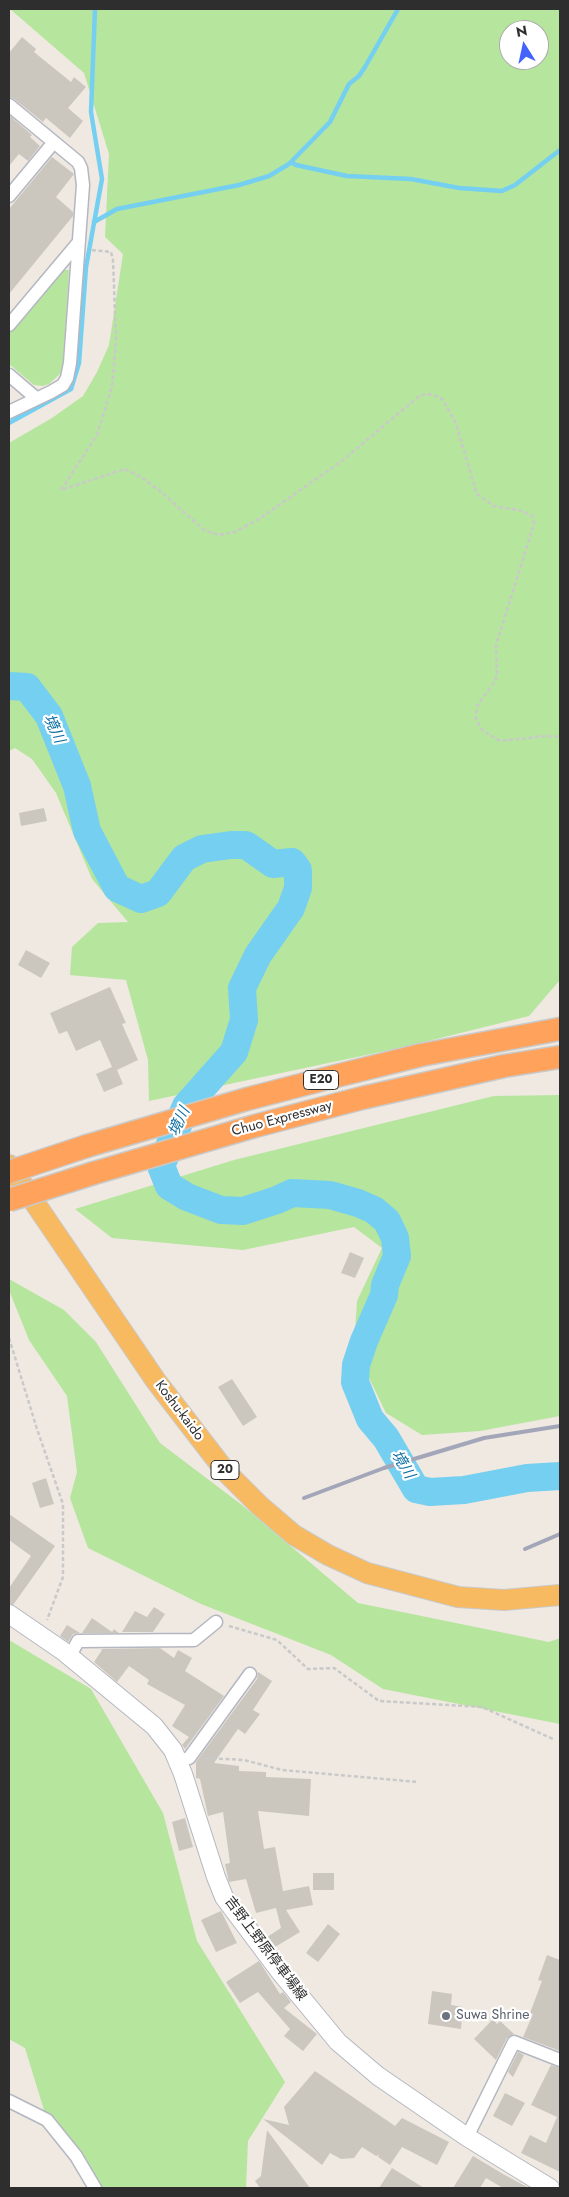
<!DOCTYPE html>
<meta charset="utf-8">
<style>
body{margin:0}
#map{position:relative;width:569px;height:2197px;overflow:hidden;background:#efe9e1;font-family:Jost,sans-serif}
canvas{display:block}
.frame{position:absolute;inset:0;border:10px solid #2e2e2e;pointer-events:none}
.north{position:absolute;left:499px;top:20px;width:50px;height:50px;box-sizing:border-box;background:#fff;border:1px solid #ababab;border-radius:50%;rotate:350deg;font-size:14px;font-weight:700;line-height:20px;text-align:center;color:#2e2e2e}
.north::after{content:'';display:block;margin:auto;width:18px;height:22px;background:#4264fb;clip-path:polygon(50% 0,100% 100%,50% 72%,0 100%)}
</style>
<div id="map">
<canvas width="569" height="2197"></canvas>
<div class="frame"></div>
<div class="north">N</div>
</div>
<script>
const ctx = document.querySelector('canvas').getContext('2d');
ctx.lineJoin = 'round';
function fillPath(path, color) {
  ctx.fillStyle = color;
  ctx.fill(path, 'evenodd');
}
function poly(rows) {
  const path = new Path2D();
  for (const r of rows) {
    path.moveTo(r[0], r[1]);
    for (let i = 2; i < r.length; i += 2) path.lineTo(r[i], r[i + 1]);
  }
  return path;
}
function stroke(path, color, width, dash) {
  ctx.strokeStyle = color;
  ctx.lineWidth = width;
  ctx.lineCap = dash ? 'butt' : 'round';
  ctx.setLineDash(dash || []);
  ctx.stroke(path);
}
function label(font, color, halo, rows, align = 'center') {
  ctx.font = font + ' Jost,"Noto Sans JP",sans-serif';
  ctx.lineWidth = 4.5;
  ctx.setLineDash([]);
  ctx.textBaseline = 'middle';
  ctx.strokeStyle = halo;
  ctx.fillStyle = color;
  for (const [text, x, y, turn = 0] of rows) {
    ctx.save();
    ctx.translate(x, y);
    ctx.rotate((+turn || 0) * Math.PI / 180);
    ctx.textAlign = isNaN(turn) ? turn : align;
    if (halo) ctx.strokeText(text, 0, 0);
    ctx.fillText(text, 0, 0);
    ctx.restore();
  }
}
fillPath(poly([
 [10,9,560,9,560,980,529,1016,404,1047,149,1101,148,1060,126,980,70,975,72,947,98,923,128,922,92,879,56,793,32,759,15,748,9,751,9,443,52,418,83,396,97,372,109,345,123,254,105,237,109,154,84,73],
 [509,30,539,30,539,60,509,60],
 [62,270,69,270,63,366,60,374,49,384,43,386,34,385,9,364,9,332],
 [560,1095,560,1416,480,1431,422,1435,386,1413,354,1347,357,1301,382,1248,354,1227,243,1250,112,1238,75,1209,234,1160,494,1096],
 [9,1279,64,1310,96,1342,160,1443,242,1505,358,1603,549,1642,560,1638,560,1724,383,1689,331,1655,201,1604,88,1548,70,1498,77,1472,67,1396,29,1340,9,1290],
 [9,1640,91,1689,163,1813,197,1941,285,2082,248,2141,246,2188,95,2188,47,2120,25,2048,9,2039]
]), '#b6e59e');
stroke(poly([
 [291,162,296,165,347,176,411,179,459,188,502,191,515,185,560,150],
 [94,222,117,209,239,185,269,176,289,164,330,122,349,84,359,76,365,67,398,9],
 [9,423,71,389,79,363,86,267,102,179,91,112,95,9]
]), '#75cff0', 4.5);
stroke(poly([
 [9,686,27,687,49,716,77,786,87,831,117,888,141,899,158,893,184,858,202,849,231,845,246,845,273,864,292,862,298,870,298,888,291,908,258,955,242,988,244,1020,234,1052,186,1106,161,1166,169,1186,187,1197,221,1210,243,1211,277,1200,292,1193,330,1195,358,1203,374,1210,387,1221,395,1238,397,1256,385,1285,384,1295,364,1341,356,1365,355,1382,370,1419,386,1438,416,1489,430,1492,464,1490,527,1478,560,1476]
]), '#75cff0', 28);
fillPath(poly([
 [22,37,36,49,34,52,71,82,74,77,86,87,68,108,83,121,70,138,46,118,43,122,14,99,9,97,9,53],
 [9,115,32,135,30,137,40,146,28,161,19,154,9,166],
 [52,157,74,174,56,197,73,212,73,216,9,294,9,209],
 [44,808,47,821,21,826,19,813],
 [26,950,50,963,41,978,18,965],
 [110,987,126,1023,122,1024,138,1060,117,1070,123,1084,104,1092,96,1074,112,1067,100,1040,76,1051,67,1031,59,1034,50,1013],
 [350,1252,364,1258,355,1278,341,1273],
 [232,1379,257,1417,243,1426,218,1387],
 [46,1478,54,1504,40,1508,32,1483],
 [9,1514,55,1546,13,1605,9,1604,9,1588,31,1556,9,1540],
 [154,1607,165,1614,153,1632,122,1632,135,1611,147,1617],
 [92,1618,112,1632,114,1629,119,1633,82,1633],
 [67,1625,80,1633,73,1634,68,1642,60,1636],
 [160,1648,174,1658,178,1650,192,1658,185,1671,224,1696,185,1749,182,1745,189,1737,172,1726,185,1705,147,1684,149,1680,129,1666,117,1682,94,1662,102,1650,101,1649],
 [258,1672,272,1681,253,1710,260,1714,245,1734,238,1729,214,1763,239,1766,239,1771,266,1772,266,1777,311,1779,309,1816,258,1811,264,1849,275,1847,283,1891,309,1886,313,1905,286,1910,300,1932,275,1947,267,1937,281,1928,276,1908,256,1913,246,1879,229,1882,225,1864,230,1863,223,1812,208,1816,200,1779,196,1778,196,1762,257,1679],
 [185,1818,193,1847,179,1851,172,1822],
 [313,1873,334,1873,334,1890,313,1890],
 [221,1911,237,1943,216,1952,201,1920],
 [328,1924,340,1934,318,1962,306,1953],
 [547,1955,560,1960,560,2051,523,2037,533,2014,530,2013,542,1981,538,1980],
 [259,1961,280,1994,283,1992,291,2002,284,2008,317,2034,303,2051,284,2036,290,2029,258,1992,240,2003,226,1982],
 [432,1991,452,1994,451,2005,463,2007,461,2029,428,2024],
 [493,2019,497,2024,500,2021,514,2034,507,2038,496,2060,474,2039],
 [518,2052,524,2055,513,2077,508,2072],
 [551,2065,560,2068,560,2172,521,2153,530,2135,546,2143,557,2117,531,2105],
 [315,2071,395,2126,402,2118,449,2142,437,2165,402,2147,390,2165,378,2157,379,2155,376,2156,362,2147,354,2158,341,2159,330,2153,322,2165,263,2119,289,2125,284,2107],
 [505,2093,525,2103,512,2126,493,2116],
 [267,2130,310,2188,260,2188,255,2181,261,2176],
 [473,2156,503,2174,529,2188,503,2188,486,2178,480,2188,453,2188],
 [392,2168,424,2188,379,2188]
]), '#cbc7bf');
const minor = poly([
 [9,105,78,162,81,168,83,185,70,363,67,378,63,385,51,392,9,412],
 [9,196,54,142],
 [9,325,78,243],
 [9,375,36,398],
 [70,1656,78,1641,194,1640,216,1622],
 [177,1761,189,1758,250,1674],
 [9,2101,47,2120,76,2156,95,2188],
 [467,2137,514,2042,560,2060]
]);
const secondary = poly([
 [9,1614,63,1651,154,1726,173,1750,183,1774,216,1877,224,1897,281,1973,338,2042,378,2076,467,2137,550,2188]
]);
const trunk = poly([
 [9,1165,156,1381,226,1472,259,1505,294,1535,328,1555,367,1573,458,1597,504,1600,560,1595]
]);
const motorway = poly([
 [87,1146,247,1099,336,1076,421,1055,560,1029],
 [94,1173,255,1126,362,1098,504,1066,560,1057]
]);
stroke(minor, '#b4b7c1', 15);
stroke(secondary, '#b4b7c1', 20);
stroke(trunk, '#c9c9c9', 22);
stroke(motorway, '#c9c9c9', 25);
stroke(poly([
 [92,250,111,252,113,260,116,340,112,387,97,435,61,490,125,469,141,477,160,491,204,530,219,535,235,532,262,517,343,460,418,397,426,394,434,395,442,399,455,421,477,494,494,506,523,511,532,516,534,524,496,645,497,675,495,681,477,706,476,720,483,731,500,741,546,736,560,737],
 [9,1338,37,1429,63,1504,63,1577,47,1620],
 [229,1626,277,1640,308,1669,334,1668,379,1701,482,1707,553,1739],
 [206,1758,244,1760,282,1770,418,1782]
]), '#c9c9c9', 2.5, [4, 2.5]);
stroke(minor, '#fff', 12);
stroke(secondary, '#fff', 18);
stroke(trunk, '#f8ba60', 20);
stroke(motorway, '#ffa35c', 22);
stroke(poly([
 [304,1498,384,1468,484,1438,560,1426],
 [525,1549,560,1534]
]), '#a3a6b8', 4);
const motorwayBridge = poly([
 [9,1172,87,1146],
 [9,1200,94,1173]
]);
stroke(motorwayBridge, '#c9c9c9', 25, []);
stroke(motorwayBridge, '#ffa35c', 22);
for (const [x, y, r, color] of [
 [446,2016,5,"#6b7280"]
]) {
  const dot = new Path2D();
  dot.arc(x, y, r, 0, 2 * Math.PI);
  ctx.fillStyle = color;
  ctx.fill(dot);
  stroke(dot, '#fff', 2);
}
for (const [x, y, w] of [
 [321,1080,35],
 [225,1470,28]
]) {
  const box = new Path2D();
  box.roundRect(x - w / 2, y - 9.5, w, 19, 4);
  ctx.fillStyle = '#fff';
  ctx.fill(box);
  stroke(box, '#2e2e2e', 1);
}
label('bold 12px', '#2e2e2e', null, [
 ["E20",321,1080],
 ["20",225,1470]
]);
label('14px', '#2e2e2e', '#fff', [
 ["Chuo Expressway",282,1119,-15],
 ["Koshu-kaido",179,1411,53],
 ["吉野上野原停車場線",265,1949,53]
]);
label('14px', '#5b616d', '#fff', [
 ["Suwa Shrine",456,2016]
], 'left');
label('italic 15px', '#0d6fa3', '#fff', [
 ["境川",53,729,65],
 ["境川",180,1122,-65],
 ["境川",402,1465,59]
]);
</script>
